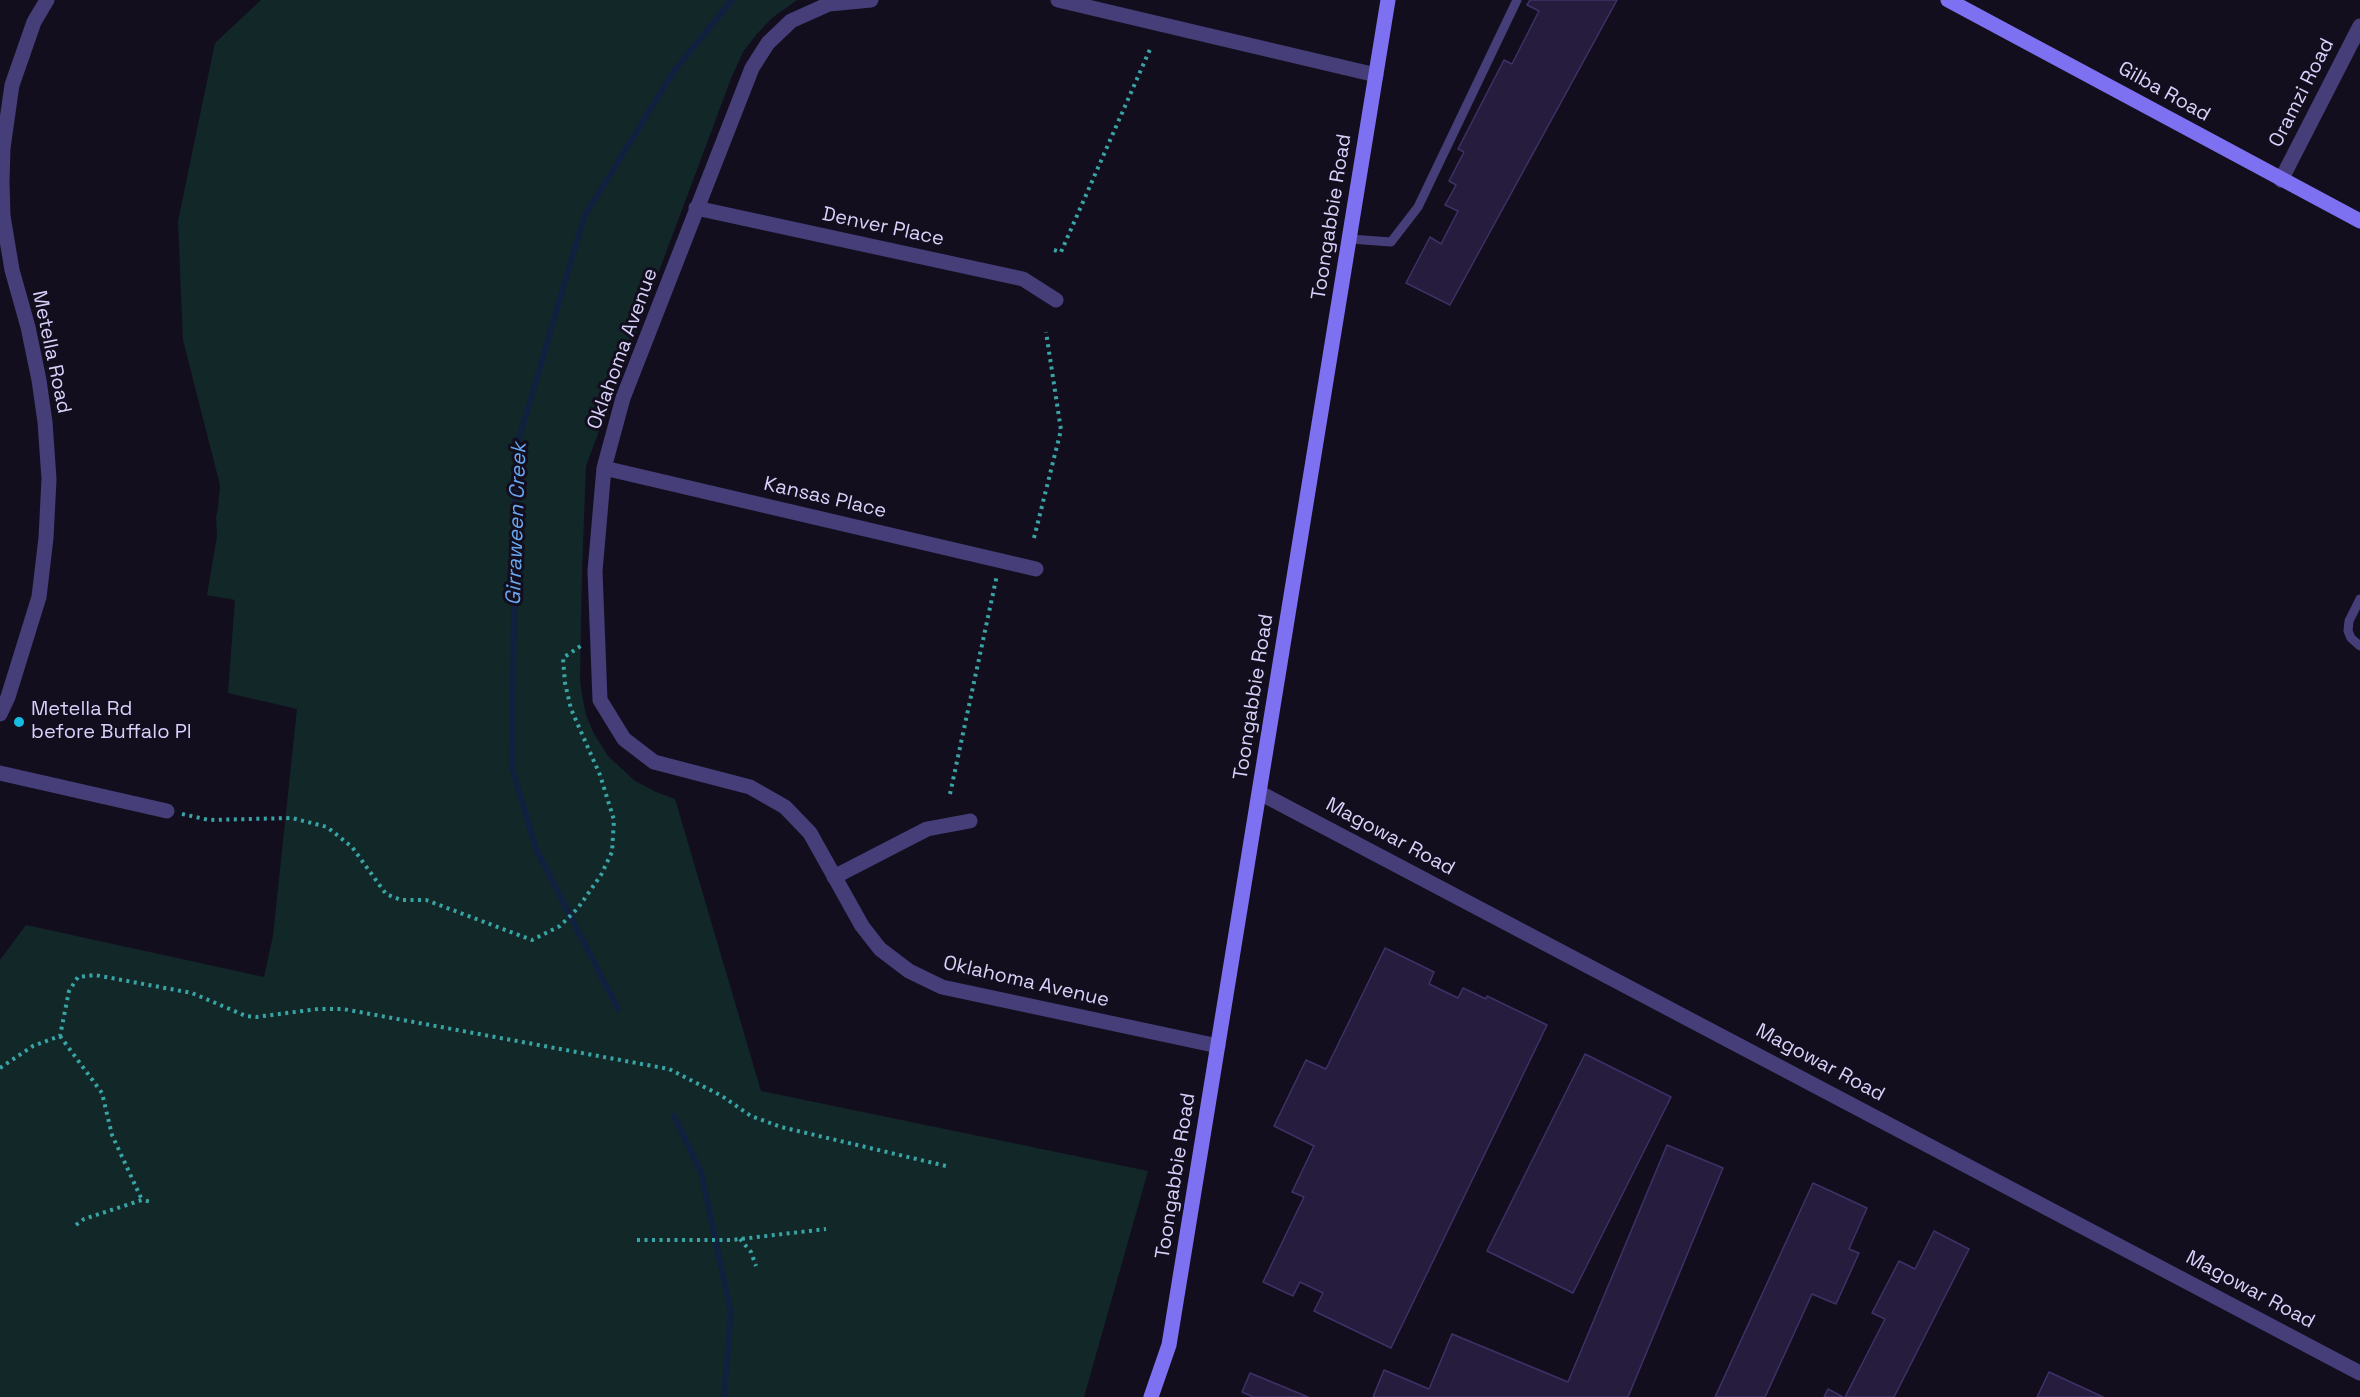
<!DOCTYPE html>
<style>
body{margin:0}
canvas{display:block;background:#120e1e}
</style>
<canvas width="2360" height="1397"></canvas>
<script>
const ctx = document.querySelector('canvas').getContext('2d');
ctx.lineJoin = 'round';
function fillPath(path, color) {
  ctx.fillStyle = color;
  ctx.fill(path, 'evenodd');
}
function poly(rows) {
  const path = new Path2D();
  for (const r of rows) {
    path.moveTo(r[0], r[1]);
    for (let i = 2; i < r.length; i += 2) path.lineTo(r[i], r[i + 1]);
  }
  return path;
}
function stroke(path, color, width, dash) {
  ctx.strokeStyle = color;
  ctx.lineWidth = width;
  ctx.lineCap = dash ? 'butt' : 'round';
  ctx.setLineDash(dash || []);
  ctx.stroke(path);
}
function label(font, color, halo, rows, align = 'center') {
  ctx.font = font + ' "Space Grotesk",sans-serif';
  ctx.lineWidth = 6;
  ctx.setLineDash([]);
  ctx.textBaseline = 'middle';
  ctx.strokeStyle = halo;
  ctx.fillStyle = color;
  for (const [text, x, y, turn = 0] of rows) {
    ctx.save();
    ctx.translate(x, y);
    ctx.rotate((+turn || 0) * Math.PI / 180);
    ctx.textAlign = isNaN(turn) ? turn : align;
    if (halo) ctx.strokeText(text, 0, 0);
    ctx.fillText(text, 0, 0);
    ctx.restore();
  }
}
fillPath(poly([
 [261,0,797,0,772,18,756,35,743,52,732,76,586,466,582,570,580,679,582,695,586,715,594,734,608,756,635,781,656,792,675,799,761,1091,1148,1171,1084,1397,0,1397,0,960,26,925,264,977,273,936,297,709,228,693,235,600,207,595,217,536,216,517,218,508,220,485,183,340,178,221,215,43]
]), '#122728');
stroke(poly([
 [618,1009,536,849,512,768,516,449,584,217,674,71,732,0],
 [674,1116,701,1172,731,1314,724,1397]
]), '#12203f', 6);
const building = poly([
 [1530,0,1617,0,1450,305,1406,283,1430,237,1441,244,1458,211,1445,205,1456,185,1449,181,1464,152,1458,149,1504,60,1512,64,1539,11,1527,5,1530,0],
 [1385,948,1434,972,1429,984,1458,998,1463,988,1486,999,1487,996,1547,1025,1391,1348,1314,1311,1323,1293,1300,1282,1293,1296,1263,1282,1304,1197,1292,1192,1314,1146,1274,1126,1306,1060,1326,1069,1385,948],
 [1585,1054,1671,1097,1573,1293,1487,1251,1585,1054],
 [1667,1145,1723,1168,1628,1397,1373,1397,1384,1370,1429,1389,1452,1334,1568,1382,1667,1145],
 [1813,1183,1867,1208,1849,1249,1859,1253,1836,1304,1812,1294,1765,1397,1715,1397,1813,1183],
 [1934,1231,1969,1249,1894,1397,1845,1397,1885,1319,1872,1313,1899,1261,1915,1269,1934,1231],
 [2049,1372,2103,1397,2037,1397,2049,1372],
 [1250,1373,1308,1397,1253,1397,1242,1392,1250,1373],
 [1828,1389,1843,1397,1824,1397,1828,1389]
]);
fillPath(building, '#261c3d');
stroke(building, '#3f3167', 1.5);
stroke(poly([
 [1054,250,1061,252,1151,47],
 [1034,538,1061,430,1046,332],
 [950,794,997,575],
 [182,814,209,820,292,818,327,827,352,847,386,894,401,900,426,900,532,940,560,926,578,908,601,875,612,852,614,820,600,775,571,709,565,683,563,658,582,645],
 [60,1036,102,1093,112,1135,142,1200],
 [0,1068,33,1046,60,1036,69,991,78,977,95,975,192,993,246,1016,256,1017,318,1009,343,1009,669,1069,722,1096,751,1116,781,1127,946,1166],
 [76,1225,84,1219,142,1200,152,1202],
 [740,1239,751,1252,756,1266],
 [637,1240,732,1240,826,1229]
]), '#39a4a5', 4, [3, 4.5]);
stroke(poly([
 [1350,239,1391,242,1418,207,1517,0],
 [2360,599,2349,621,2348,631,2351,638,2360,646]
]), '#453e79', 9);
stroke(poly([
 [871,0,829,4,791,21,768,43,752,68,623,398,604,468,595,571,600,700,624,739,654,762,750,787,785,807,810,833,862,926,880,949,909,971,942,987,1218,1046],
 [1058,0,1376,75],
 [2281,180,2360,26],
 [696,208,1023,279,1056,300],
 [604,468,1036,569],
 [0,714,8,697,39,597,46,538,49,479,45,422,39,380,28,327,12,270,3,216,2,182,3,148,12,85,34,22,47,0],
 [0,773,167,811],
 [1260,793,2360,1373],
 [834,877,927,829,970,821]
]), '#453e79', 15);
stroke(poly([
 [1948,0,2360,221],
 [1151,1397,1169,1345,1388,0]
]), '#7e71f1', 15);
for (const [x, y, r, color] of [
 [19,722,6,"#17bde0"]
]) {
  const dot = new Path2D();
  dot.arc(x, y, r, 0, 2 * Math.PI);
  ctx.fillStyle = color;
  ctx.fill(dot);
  stroke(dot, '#120e1e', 2);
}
label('20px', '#d8d1fa', '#120e1e', [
 ["Gilba Road",2164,92,29],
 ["Oramzi Road",2302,93,-63],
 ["Toongabbie Road",1332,217,-81],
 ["Denver Place",883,227,12],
 ["Oklahoma Avenue",623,349,-70],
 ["Metella Road",51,352,78],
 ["Kansas Place",825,498,13],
 ["Toongabbie Road",1254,697,-81],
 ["Magowar Road",1390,837,28],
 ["Oklahoma Avenue",1026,982,13],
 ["Magowar Road",1820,1063,28],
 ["Toongabbie Road",1176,1176,-81],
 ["Magowar Road",2250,1290,28]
]);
label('20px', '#d8d1fa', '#120e1e', [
 ["Metella Rd",31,710],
 ["before Buffalo Pl",31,733]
], 'left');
label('italic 21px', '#69a8f0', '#120e1e', [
 ["Girraween Creek",517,524,-88]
]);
</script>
